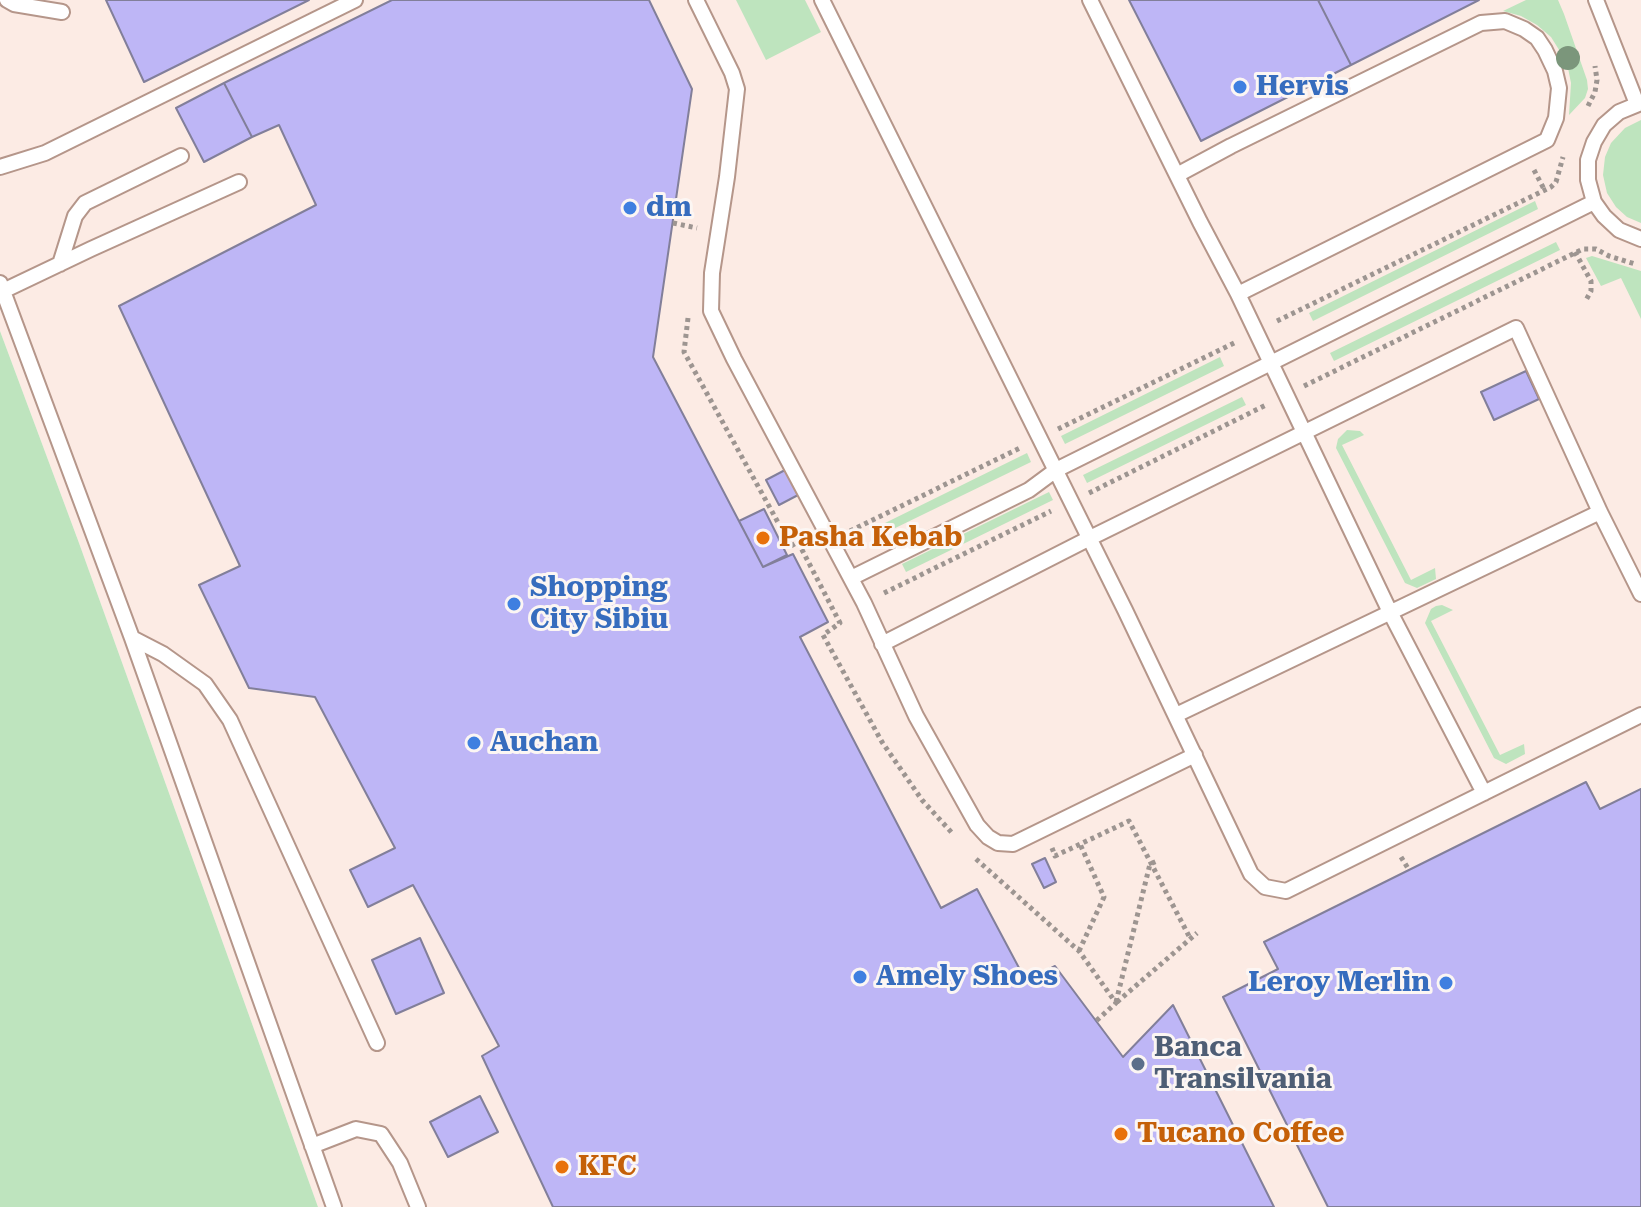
<!DOCTYPE html>
<style>
body{margin:0}
canvas{display:block;background:#fcf6f3}
</style>
<canvas width="1641" height="1207"></canvas>
<script>
const ctx = document.querySelector('canvas').getContext('2d');
ctx.lineJoin = 'round';
function fillPath(path, color) {
  ctx.fillStyle = color;
  ctx.fill(path, 'evenodd');
}
function poly(rows) {
  const path = new Path2D();
  for (const r of rows) {
    path.moveTo(r[0], r[1]);
    for (let i = 2; i < r.length; i += 2) path.lineTo(r[i], r[i + 1]);
  }
  return path;
}
function stroke(path, color, width, dash) {
  ctx.strokeStyle = color;
  ctx.lineWidth = width;
  ctx.lineCap = dash ? 'butt' : 'round';
  ctx.setLineDash(dash || []);
  ctx.stroke(path);
}
function label(font, color, halo, rows, align = 'center') {
  ctx.font = font + ' "Roboto Serif",serif';
  ctx.lineWidth = 6;
  ctx.setLineDash([]);
  ctx.textBaseline = 'middle';
  ctx.strokeStyle = halo;
  ctx.fillStyle = color;
  for (const [text, x, y, turn = 0] of rows) {
    ctx.save();
    ctx.translate(x, y);
    ctx.rotate((+turn || 0) * Math.PI / 180);
    ctx.textAlign = isNaN(turn) ? turn : align;
    if (halo) ctx.strokeText(text, 0, 0);
    ctx.fillText(text, 0, 0);
    ctx.restore();
  }
}
fillPath(poly([
 [0,0,1641,0,1641,1207,318,1207,79,543,0,331]
]), '#fcebe4');
fillPath(poly([
 [736,0,805,0,821,32,766,60],
 [1526,0,1558,0,1564,14,1587,80,1588,89,1585,98,1569,115,1571,83,1568,68,1561,53,1551,37,1537,25,1521,16,1503,11],
 [1641,120,1641,223,1627,217,1616,207,1607,193,1603,175,1605,157,1611,143,1625,128],
 [1535,201,1538,209,1313,321,1309,313],
 [1556,242,1560,250,1334,361,1330,353],
 [1592,256,1641,271,1641,319,1621,278,1601,286,1586,258],
 [0,331,79,543,318,1207,0,1207],
 [1220,357,1224,366,1065,444,1061,436],
 [1242,397,1246,405,1087,483,1083,475],
 [1347,430,1360,431,1364,435,1342,445,1411,580,1435,568,1436,579,1417,588,1405,583,1336,448,1338,439],
 [1027,453,1031,462,887,532,883,524],
 [1049,492,1053,500,906,572,902,564],
 [1442,605,1453,610,1431,621,1500,755,1524,744,1525,754,1506,764,1494,758,1425,623,1431,609,1436,606]
]), '#bee4be');
const building = poly([
 [106,0,309,0,144,82,106,0],
 [392,0,649,0,692,89,653,357,763,567,793,554,828,622,800,637,941,908,977,889,1026,981,1055,966,1123,1057,1173,1005,1274,1207,553,1207,482,1056,499,1046,413,885,368,907,350,870,395,848,315,697,249,688,199,585,240,566,119,306,316,205,279,125,252,137,224,83,392,0],
 [1129,0,1318,0,1351,65,1201,141,1129,0],
 [1318,0,1479,0,1351,65,1318,0],
 [224,83,252,137,204,162,176,108,224,83],
 [1526,371,1539,399,1494,420,1481,392,1526,371],
 [787,469,800,494,779,505,766,480,787,469],
 [764,509,787,555,763,567,739,521,764,509],
 [1586,782,1600,809,1641,789,1641,1207,1328,1207,1223,997,1278,969,1264,942,1586,782],
 [1045,858,1056,882,1044,888,1032,864,1045,858],
 [420,938,444,993,396,1014,372,960,420,938],
 [480,1096,498,1132,448,1157,430,1122,480,1096]
]);
fillPath(building, '#beb6f6');
stroke(building, '#827f9a', 2);
const lane = poly([
 [7,0,14,4,62,12],
 [696,0,732,73,737,89,727,177,712,273,711,311,734,359,864,603,916,716,977,825,988,837,998,843,1013,844,1195,755],
 [822,0,1125,610,1251,874,1265,887,1286,891,1641,715],
 [1090,0,1200,222,1238,294,1390,612,1484,793],
 [1596,0,1637,104],
 [1641,103,1619,112,1604,125,1594,142,1588,160,1588,180,1594,202,1604,216,1619,230,1641,239],
 [0,167,45,153,355,0],
 [1177,175,1231,146,1481,23,1505,21,1524,29,1537,38,1545,50,1555,71,1559,88,1556,118,1547,140,1238,294],
 [60,264,75,216,85,203,181,156],
 [0,283,132,638,334,1207],
 [3,291,91,249,239,182],
 [851,578,1029,490,1056,470,1594,202],
 [132,638,163,654,205,684,230,720,377,1043],
 [882,644,1088,539,1516,328,1600,512,1641,594],
 [1176,715,1600,512],
 [312,1146,356,1129,381,1134,400,1163,418,1207]
]);
stroke(lane, '#b5968a', 18);
stroke(poly([
 [1588,106,1595,92,1597,80,1595,66],
 [1534,170,1545,191],
 [673,223,697,228],
 [1575,252,1591,281,1591,291,1585,302],
 [688,318,684,352,791,546,798,542,840,623,823,635,882,742,922,800,953,834],
 [1277,321,1551,187,1556,182,1563,157],
 [1304,386,1583,249,1596,249,1609,256,1635,264],
 [1058,429,1236,342],
 [1089,493,1266,405],
 [850,531,1020,448],
 [884,593,1051,511],
 [1052,848,1055,856,1129,821,1190,938],
 [1401,857,1409,870],
 [976,859,1079,951,1116,1003,1096,1021],
 [1079,951,1104,897,1080,844],
 [1116,1002,1150,864,1157,861],
 [1117,1002,1197,933]
]), '#9d9591', 5, [4, 4]);
stroke(lane, '#fff', 14);
ctx.fillStyle = '#7b967b';
for (const [x, y] of [
 [1568,58]
]) {
  ctx.beginPath();
  ctx.arc(x, y, 12, 0, 2 * Math.PI);
  ctx.fill();
}
for (const [x, y, r, color] of [
 [1240,87,8,"#3f7fe0"],
 [630,208,8,"#3f7fe0"],
 [763,538,8,"#e8710a"],
 [514,604,8,"#3f7fe0"],
 [474,743,8,"#3f7fe0"],
 [860,977,8,"#3f7fe0"],
 [1446,983,8,"#3f7fe0"],
 [1138,1064,8,"#5c6f8a"],
 [1121,1134,8,"#e8710a"],
 [562,1167,8,"#e8710a"]
]) {
  const dot = new Path2D();
  dot.arc(x, y, r, 0, 2 * Math.PI);
  ctx.fillStyle = color;
  ctx.fill(dot);
  stroke(dot, '#fcf6f3', 3);
}
label('bold 28px', '#366cbe', '#fcf6f3', [
 ["Hervis",1256,87],
 ["dm",646,208],
 ["Shopping",530,588],
 ["City Sibiu",530,620],
 ["Auchan",490,743],
 ["Amely Shoes",876,977],
 ["Leroy Merlin",1430,983,"right"]
], 'left');
label('bold 28px', '#c56008', '#fcf6f3', [
 ["Pasha Kebab",779,538],
 ["Tucano Coffee",1137,1134],
 ["KFC",578,1167]
], 'left');
label('bold 28px', '#4e5e75', '#fcf6f3', [
 ["Banca",1154,1048],
 ["Transilvania",1154,1080]
], 'left');
</script>
